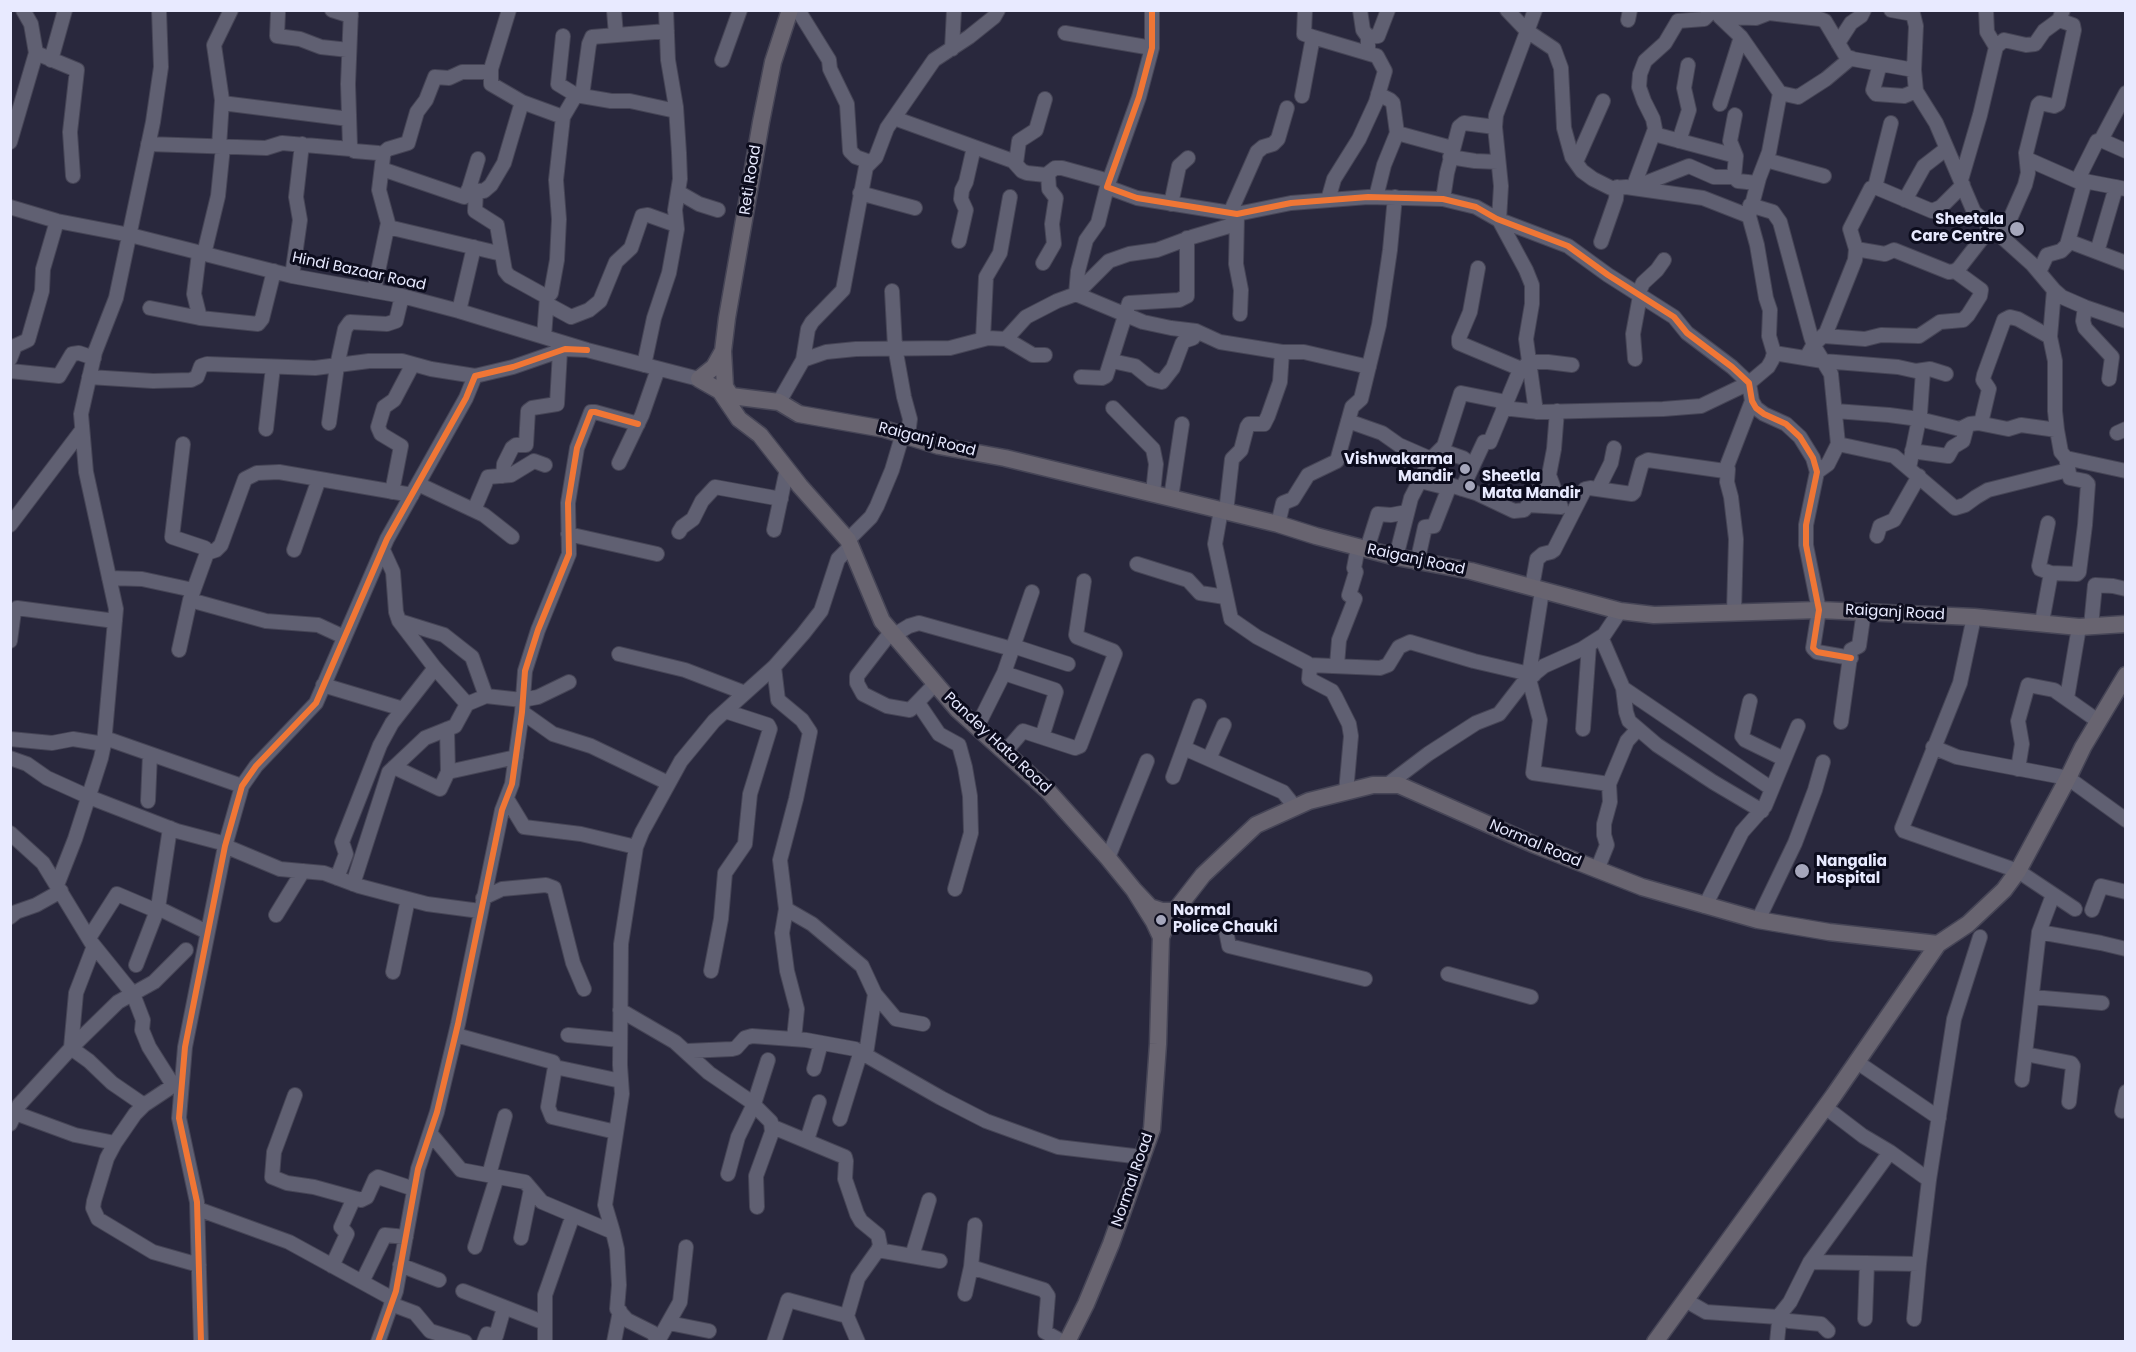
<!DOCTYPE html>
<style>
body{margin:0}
#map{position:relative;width:2136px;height:1352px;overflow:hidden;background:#29283d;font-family:Poppins,sans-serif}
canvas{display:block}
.frame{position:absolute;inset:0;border:12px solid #e8eaff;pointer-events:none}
</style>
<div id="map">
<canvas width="2136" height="1352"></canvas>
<div class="frame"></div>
</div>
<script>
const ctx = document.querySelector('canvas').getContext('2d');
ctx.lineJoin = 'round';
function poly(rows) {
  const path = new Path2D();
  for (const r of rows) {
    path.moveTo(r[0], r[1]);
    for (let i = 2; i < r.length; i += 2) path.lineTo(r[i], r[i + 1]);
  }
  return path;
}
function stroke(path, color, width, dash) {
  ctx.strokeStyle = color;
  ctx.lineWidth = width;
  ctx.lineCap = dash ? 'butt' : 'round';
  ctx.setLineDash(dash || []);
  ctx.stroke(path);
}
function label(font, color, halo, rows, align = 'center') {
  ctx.font = font + ' Poppins,sans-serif';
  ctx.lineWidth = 6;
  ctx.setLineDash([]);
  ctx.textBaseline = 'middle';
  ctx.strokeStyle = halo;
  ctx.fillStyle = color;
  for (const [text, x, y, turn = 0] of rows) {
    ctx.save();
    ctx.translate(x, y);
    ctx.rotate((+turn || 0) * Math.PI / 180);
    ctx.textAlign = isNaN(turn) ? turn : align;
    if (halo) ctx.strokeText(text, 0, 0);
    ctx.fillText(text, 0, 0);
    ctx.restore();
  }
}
const minor = poly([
 [332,10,351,16],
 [351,10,348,84,350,146,354,151,378,153,383,157,379,190,388,223,374,291],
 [509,10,491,69,491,84,522,102,563,117,576,95,611,101,630,101,676,111],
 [614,10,616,35],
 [798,10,829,60,830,69,847,104,850,151,856,157,870,162],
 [1152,10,1152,48,1139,97,1107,187,1137,198,1237,214,1291,203,1368,197,1443,199,1476,207,1497,219,1568,246,1608,275,1674,317,1687,333,1732,367,1749,383,1752,401,1756,408,1764,414,1786,424,1800,437,1813,458,1817,472,1806,525,1806,545,1819,610,1813,648,1817,652,1851,658],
 [1360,10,1363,30,1368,37,1368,53],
 [1507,10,1527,31,1554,49,1561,68,1564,128,1572,157,1582,171,1593,179,1611,188,1626,187,1703,198,1749,216],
 [1535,10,1496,115,1495,127,1501,186,1499,220,1526,270,1532,285,1532,304,1526,339,1536,412],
 [1891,10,1913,14],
 [1912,10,1916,26,1914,70,1916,91,1936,123,1974,212,2032,264,2054,290,2062,297,2085,307,2126,321],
 [1986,10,1987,32,1996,47],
 [278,13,277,36,300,39,321,47,349,50],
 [1720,17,1756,18,1769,13,1820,19,1825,21,1847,58,1914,70],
 [1628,20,1630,10],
 [1065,33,1152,48],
 [563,36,558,84,576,95],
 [1313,37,1377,56,1385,71,1376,102,1359,139,1334,179,1328,200],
 [1368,37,1378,36,1388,10],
 [1838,43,1851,23,1861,16,1864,10],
 [952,49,954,10],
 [36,53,77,70,70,132,73,176],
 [51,60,65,10],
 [722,60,740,10],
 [1880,64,1873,90,1876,94,1904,96,1916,91],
 [1780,93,1798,97,1826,79,1851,58],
 [1378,94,1390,100,1393,103,1397,133],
 [582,96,589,44,592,37,667,31],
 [1302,96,1313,37,1304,34,1305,10],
 [222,103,349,119],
 [1720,104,1741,37],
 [1735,115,1730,141,1736,156,1734,177,1738,181,1757,183],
 [894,118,1013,161,1022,171,1027,173,1046,175,1055,168,1062,168,1109,181],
 [1654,134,1736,156],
 [2101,140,2126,93],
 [1679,141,1689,110,1684,88,1688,65],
 [10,142,36,53,31,24,23,10],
 [148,144,266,148,282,143,351,149],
 [219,147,222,100,214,45,231,10],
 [381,155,388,149,408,143,417,112,426,100,435,77,449,78,462,72,491,72],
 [1450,157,1475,161,1498,162],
 [2027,159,2077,181,2097,141,2101,140,2126,151],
 [1766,160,1824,176],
 [1576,162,1603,101],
 [1016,163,1019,141,1036,130,1045,99],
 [382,169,464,197,467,195,478,159],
 [1961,180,1980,115,1996,47,2004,40,2026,45,2035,44,2044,31,2059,20,2063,10],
 [2079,180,2126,189],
 [1107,187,1098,223,1086,240,1078,271,1076,294,1143,322,1171,328,1196,331,1220,342,1282,352],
 [1875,187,1891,123],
 [1633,188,1655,129,1653,119,1644,101,1639,87,1640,74,1645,61,1665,43,1678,21,1704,19,1713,10],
 [1633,188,1689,166,1714,177,1734,177],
 [468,190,484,191,491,185,504,163,522,102],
 [476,191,475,211,497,225,505,271,509,276,547,297,544,337],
 [678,192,699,204,718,210],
 [860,193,915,208],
 [1376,197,1384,165,1397,133,1452,148],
 [1443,199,1447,173,1459,127,1464,123,1495,127],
 [1905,200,1924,166,1946,149],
 [1171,204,1179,166,1188,158],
 [1750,205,1773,212,1780,222,1811,337,1815,348,1831,374,1838,444,1828,464,1817,472],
 [10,207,57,221,130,235,292,276,402,296,459,311,587,350,699,379],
 [1230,213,1257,152,1263,147,1273,144,1278,139,1287,108],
 [1237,216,1236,264,1241,290,1240,314],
 [388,227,502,254],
 [2002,237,2025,185,2028,173,2026,153,2038,105,2040,103,2054,106,2058,104,2074,30,2073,25,2059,20],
 [959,241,966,210,961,199,962,190,966,182,974,147],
 [2068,241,2126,263],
 [1601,242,1616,199,1617,187],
 [1856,249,1885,254,1894,250,1949,272,1955,271,1959,268,1991,227],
 [2097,252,2116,187],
 [199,253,194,294,200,318,258,324,262,319,274,271],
 [204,254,218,196,223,147],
 [1043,263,1054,244,1052,224,1056,198,1049,189,1048,174],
 [1478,268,1470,312,1459,338,1459,343,1521,369],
 [2039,272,2047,255,2061,251,2067,245,2085,181],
 [292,276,300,220,296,197,302,144],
 [892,291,895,347,904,397,910,419,908,435],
 [1638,294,1643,283,1657,270,1664,260],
 [547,297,551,293,557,260,559,219,556,180,563,117],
 [547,304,571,317,589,310,600,301,616,262,631,248,642,216,648,215,676,225],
 [2085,307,2083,321,2085,328,2112,357,2109,379],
 [150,308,200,318],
 [459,311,474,247],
 [1824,336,1865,339,1881,335,1919,336,1940,322,1963,320,1968,315,1980,296,1981,290,1955,271],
 [2050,337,2054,290],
 [983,339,986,277,1000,253,1010,197],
 [1006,339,1033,355,1045,355],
 [1774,353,1823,361,1898,367,1916,371,1930,369,1946,374],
 [1806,358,1814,344,1826,333,1855,260,1856,249,1850,229,1871,188,1875,187,1932,211,1941,207,1963,185],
 [10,359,15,346,28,340,42,291,43,269,57,221],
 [1635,359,1633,334,1640,296],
 [803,360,826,352,856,349,950,348,988,338,1006,339,1026,317,1057,301,1076,294,1109,261,1129,254,1157,250,1192,237,1236,224],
 [1112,361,1135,366,1151,379,1162,382,1173,368,1182,344,1184,341,1193,338,1196,331],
 [644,365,654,318,669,273,677,229,675,210,680,179,679,153,676,107,668,60,666,10],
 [10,371,59,376,72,354,79,353,94,358],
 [89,377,153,381,191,380,197,377,201,366,207,364,315,368,369,361,402,361,431,369,475,376],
 [1081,377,1102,378,1106,376,1129,303,1179,300,1187,296,1187,238],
 [779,402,803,360,808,329,812,322,843,290,866,167,876,157,887,128,934,60,969,37,994,17,998,10],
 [1113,408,1153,449,1156,464,1153,493],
 [1503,408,1539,412,1663,409,1701,406,1749,383,1768,367,1772,360,1774,353,1769,336,1770,310,1766,298,1757,245,1749,216,1759,178,1769,152,1780,93,1741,37,1720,17,1716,10],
 [1835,411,1889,415,1919,419,1960,429,1970,424,1978,423,2008,429,2021,425,2057,430,2061,452,2066,458,2126,471],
 [1348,421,1382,433,1399,445,1431,459,1444,446,1461,393,1506,402],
 [329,423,337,366,345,329,350,322,387,324,396,321,402,296],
 [1981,423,1989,389,1983,380,1984,375,2004,320,2010,317,2018,319,2050,337,2055,361,2055,411,2057,430],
 [266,429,273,367],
 [2117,433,2126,429],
 [1838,444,1894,456,1955,508,1965,505,1976,497,1988,490,2068,470],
 [1440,450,1463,458,1472,465],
 [1912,451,1948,456,1953,447,1963,441,1967,426],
 [619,463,642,415,658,369],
 [1909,468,1920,414,1923,371],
 [1728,469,1727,482,1731,497,1736,539,1734,612],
 [1549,475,1561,507,1528,505,1549,475,1554,449,1557,411],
 [503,476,504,464,512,448,516,445,526,445,528,411,532,408,557,404,560,351],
 [1420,481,1444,487,1450,485,1476,493,1514,511,1524,510,1528,505],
 [418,484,484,515,512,537],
 [1462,489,1484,442,1490,442,1519,372,1529,362,1548,362,1572,365],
 [1598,489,1611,463,1614,448],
 [392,492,401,446,381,434,378,427,384,407,394,400,413,364],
 [1171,498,1182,424],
 [474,510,488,477,511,475,534,461,545,465],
 [1221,510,1215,544,1231,619,1257,637,1307,663,1310,668,1309,679,1332,691,1335,696,1349,724,1351,736,1346,792],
 [1226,512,1232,459,1241,450,1247,427,1249,424,1264,424,1268,416,1280,382,1282,352,1304,352,1369,367],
 [2048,523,2039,566,2040,569,2051,573,2077,574,2079,572,2085,525,2088,484,2085,481,2070,478,2067,463],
 [1278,524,1283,503,1293,499,1308,475,1337,461,1352,407,1361,399,1379,325,1390,250,1395,197],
 [10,525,82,430],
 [774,530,787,469],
 [679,532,682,527,693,519,702,501,715,487,781,499],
 [568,534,657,554],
 [1877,536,1880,526,1894,520,1919,476],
 [848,540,871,517,877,506,892,470,903,433],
 [1367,549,1378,514,1391,515,1407,512],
 [294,550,319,479],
 [383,550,393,572,396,612,399,621,435,668,467,704,486,696,522,700,538,697,569,682],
 [207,553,216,550,221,545,245,479,257,473,279,472,412,495],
 [1396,557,1411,498,1431,459],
 [1417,563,1425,527,1434,526,1450,485],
 [1137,564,1188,580,1200,593,1225,597],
 [109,578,142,579,193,590],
 [1532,587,1537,559,1543,554,1551,552,1554,550,1585,489,1590,488,1632,494,1634,492,1642,463,1648,460,1725,471,1752,401],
 [190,600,266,621,318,625,344,637],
 [1974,617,1960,683,1902,828,1904,831,2018,871,2075,909],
 [399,621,444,635,472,657,486,696],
 [2042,622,2051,573],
 [2091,626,2095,585,2113,586,2126,589],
 [891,632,857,676,857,683,863,694,887,706,910,710,935,684],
 [894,635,909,626,919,623,1012,649],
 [1601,637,1623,688,1626,712,1629,721,1657,745,1713,782,1762,811],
 [10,641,14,611,17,608,115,621],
 [1013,646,1068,664],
 [179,650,190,600,207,553,205,548,172,537,183,444],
 [619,654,685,670,745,693],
 [1309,665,1380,668,1388,665,1399,647,1410,642,1474,661,1534,675],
 [1337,665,1339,640,1355,599,1349,595,1356,572,1354,568,1358,547],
 [774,667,778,700,802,720,810,732,796,799,780,860,786,909,782,933,787,971,797,1009,794,1039],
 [1004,673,1055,690,1056,692,1042,737],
 [1529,674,1542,591],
 [1529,679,1540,720,1533,773,1609,784,1610,802,1604,824,1604,835,1607,845,1597,870],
 [323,685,403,709],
 [1623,688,1772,789],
 [2067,698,2079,627],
 [1750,701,1742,736,1745,740,1784,759],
 [918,703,939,734,959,745,965,767,970,796,971,833,955,889],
 [522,712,553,734,591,746,668,783],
 [1841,722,1851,650,1859,646,1864,611],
 [977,727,1004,673,1032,592],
 [447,729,448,772],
 [1583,729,1589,645],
 [105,738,242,786],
 [10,739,52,743,73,739,104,744],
 [1933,747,1957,757,2068,778,2126,820],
 [1184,748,1283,792,1295,807],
 [1005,752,1023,731,1075,748,1080,746,1115,654,1113,651,1077,637,1076,635,1084,581],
 [10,758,27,764,47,778,89,797,177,831,226,844],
 [1209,759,1224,725],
 [394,767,440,789,448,772,516,757],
 [2018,769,2022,744,2018,721,2028,685,2054,690,2098,721],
 [1173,777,1199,706],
 [1609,784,1627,741,1638,729],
 [1387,785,1428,754,1476,723,1499,714,1523,683,1544,666,1582,649,1604,635,1620,611],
 [507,799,524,827,581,834,636,847],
 [148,801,150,754],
 [10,833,43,863,91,942,133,994,143,1020,142,1030,149,1047,173,1085],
 [225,846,280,869,324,873,359,886,427,904,480,911],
 [1108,858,1147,761],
 [337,878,346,854,342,842,380,745,392,723,435,668],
 [353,884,389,772,425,738,455,726,467,704],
 [57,885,75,839,101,758,104,744,116,609,86,472,81,414,95,352,116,298,153,122,161,67,159,10],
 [483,898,502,889,546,885,554,888,573,963,584,989],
 [1705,906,1742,832,1765,806,1798,726],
 [158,908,207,932],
 [786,909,812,924,862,966,875,994,896,1019,923,1024],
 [2092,910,2101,886,2126,892],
 [276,915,303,871],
 [10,917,16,912,36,905,61,891],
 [1758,920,1795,843,1815,790,1823,762],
 [1226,931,1229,946,1365,979],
 [2039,932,2101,943,2126,949],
 [89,938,117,894,157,911],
 [94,946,76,993,71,1048,89,1061,112,1083,144,1105],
 [136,965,158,908,170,828],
 [711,971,721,919,725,873,745,844,750,794,770,729,768,725,725,711],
 [393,972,408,899],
 [1448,974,1531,997],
 [2032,997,2102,1003],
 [620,1010,675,1042,709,1073,750,1101,771,1122,772,1132,756,1176,757,1207],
 [456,1035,553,1062,555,1067,548,1107,552,1117,616,1132],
 [568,1035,620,1040],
 [687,1051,732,1049,736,1048,745,1038,752,1036,806,1040,855,1049,941,1098,986,1121,1058,1147,1142,1157],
 [866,1054,875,994],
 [2025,1054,2071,1063,2073,1066,2069,1102],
 [1857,1062,1939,1118],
 [555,1067,621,1081],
 [814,1069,821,1043],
 [2022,1080,2039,932,2053,895],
 [180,1081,144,1105,135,1114,115,1143,107,1158,94,1201,93,1208,98,1219,153,1252,199,1265],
 [295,1095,274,1152,272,1177,287,1183,314,1187,361,1200,367,1197,375,1179,378,1177,414,1189],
 [1825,1107,1863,1136,1890,1152,1929,1180],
 [2122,1111,2126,1092],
 [15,1113,75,1135,115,1143],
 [840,1119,861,1051],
 [10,1124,19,1105,73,1046,118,1002,154,982,186,950],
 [773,1127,845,1157,846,1161,845,1179,857,1214,861,1221,878,1235,880,1245,878,1250,858,1278,847,1316,858,1342],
 [430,1133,461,1170,525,1182,542,1202,613,1232,617,1249,619,1285,617,1309,627,1320,653,1333,658,1342],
 [807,1140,819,1102],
 [728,1174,738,1137,754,1104,768,1060],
 [489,1175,505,1116],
 [198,1209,289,1242,393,1299],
 [613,1232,605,1205,622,1094,620,1065,621,944,636,847,642,832,681,761,714,721,774,667,803,634,821,611,838,559,851,546],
 [521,1238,531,1189],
 [475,1247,497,1177],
 [878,1250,940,1261],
 [912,1256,929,1200],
 [1810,1262,1890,1152],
 [400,1265,439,1280],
 [332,1266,347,1234,341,1227,354,1198],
 [971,1267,1044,1290,1048,1296,1045,1332,1063,1342],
 [362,1282,385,1235,406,1237],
 [463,1291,545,1323],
 [965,1294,971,1267,975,1225],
 [1685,1300,1706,1312,1778,1317,1790,1302,1810,1262,1919,1264,1929,1180,1954,1019,1980,937],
 [391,1304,415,1313,430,1331,465,1342],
 [1865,1319,1867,1263],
 [1914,1319,1919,1264],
 [669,1323,709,1331],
 [658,1341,680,1302,686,1247],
 [201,1342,197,1202,179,1118,185,1047,225,846,242,786,256,766,316,703,387,539,466,398,475,376,513,367,565,349,587,350],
 [378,1342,396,1291,418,1169,437,1112,458,1024,502,810,512,784,522,712,525,671,538,630,569,554,568,503,577,448,591,412,595,412,638,424],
 [484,1342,487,1334,496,1336,504,1308],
 [545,1342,545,1295,573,1215],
 [614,1342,620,1311],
 [774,1342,788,1300,847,1316],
 [1777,1342,1779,1322,1778,1317,1789,1321,1821,1324,1828,1331]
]);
const major = poly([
 [723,351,727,318,761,122,773,62,790,10],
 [723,351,725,387,720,391,699,379,714,367,723,351],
 [725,387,731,396,779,402,799,414,884,429,939,446,1005,458,1171,498,1278,524,1316,536,1396,557,1471,571,1620,611,1654,615,1819,610,1974,617,2079,627,2126,624],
 [720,391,739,419,760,435,800,486,848,540,882,621,958,710,1048,791,1108,858,1134,890,1154,922,1161,937,1167,923,1175,911,1162,911,1150,907,1134,890],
 [1175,911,1203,875,1256,825,1309,801,1373,785,1399,785,1535,845,1642,887,1758,920,1829,932,1938,944],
 [1067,1342,1086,1304,1111,1244,1152,1129,1158,1044,1161,937],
 [1655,1342,1834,1095,1938,944,1968,924,2004,890,2018,871,2068,778,2083,747,2126,675]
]);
stroke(minor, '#464556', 16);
stroke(major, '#464556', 19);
stroke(minor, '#606072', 14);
stroke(major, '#686470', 16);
stroke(poly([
 [1152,10,1152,48,1139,97,1107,187,1137,198,1237,214,1291,203,1368,197,1443,199,1476,207,1497,219,1568,246,1608,275,1674,317,1687,333,1732,367,1749,383,1752,401,1756,408,1764,414,1786,424,1800,437,1813,458,1817,472,1806,525,1806,545,1819,610,1813,648,1817,652,1851,658],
 [201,1342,197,1202,179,1118,185,1047,225,846,242,786,256,766,316,703,387,539,466,398,475,376,513,367,565,349,587,350],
 [378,1342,396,1291,418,1169,437,1112,458,1024,502,810,512,784,522,712,525,671,538,630,569,554,568,503,577,448,591,412,595,412,638,424]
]), '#f07635', 6);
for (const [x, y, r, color] of [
 [2017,229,8,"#a5a6bb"],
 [1465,469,6,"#a5a6bb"],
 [1470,486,6,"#a5a6bb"],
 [1802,871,8,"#a5a6bb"],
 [1161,920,6,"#a5a6bb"]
]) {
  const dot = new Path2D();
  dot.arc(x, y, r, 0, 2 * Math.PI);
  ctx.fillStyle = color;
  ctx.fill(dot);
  stroke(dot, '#0c0c1d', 2);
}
label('15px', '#e8eaff', '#0c0c1d', [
 ["Reti Road",751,180,-81],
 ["Hindi Bazaar Road",359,272,12],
 ["Raiganj Road",927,440,14],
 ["Raiganj Road",1416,560,12],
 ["Raiganj Road",1895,613,3],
 ["Pandey Hata Road",997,743,43],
 ["Normal Road",1535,844,23],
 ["Normal Road",1133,1180,-71]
]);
label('bold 15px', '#e8eaff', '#0c0c1d', [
 ["Sheetala",2004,220,"right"],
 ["Care Centre",2004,237,"right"],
 ["Vishwakarma",1453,460,"right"],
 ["Mandir",1453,477,"right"],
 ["Sheetla",1482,477],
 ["Mata Mandir",1482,494],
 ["Nangalia",1816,862],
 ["Hospital",1816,879],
 ["Normal",1173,911],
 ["Police Chauki",1173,928]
], 'left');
</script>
